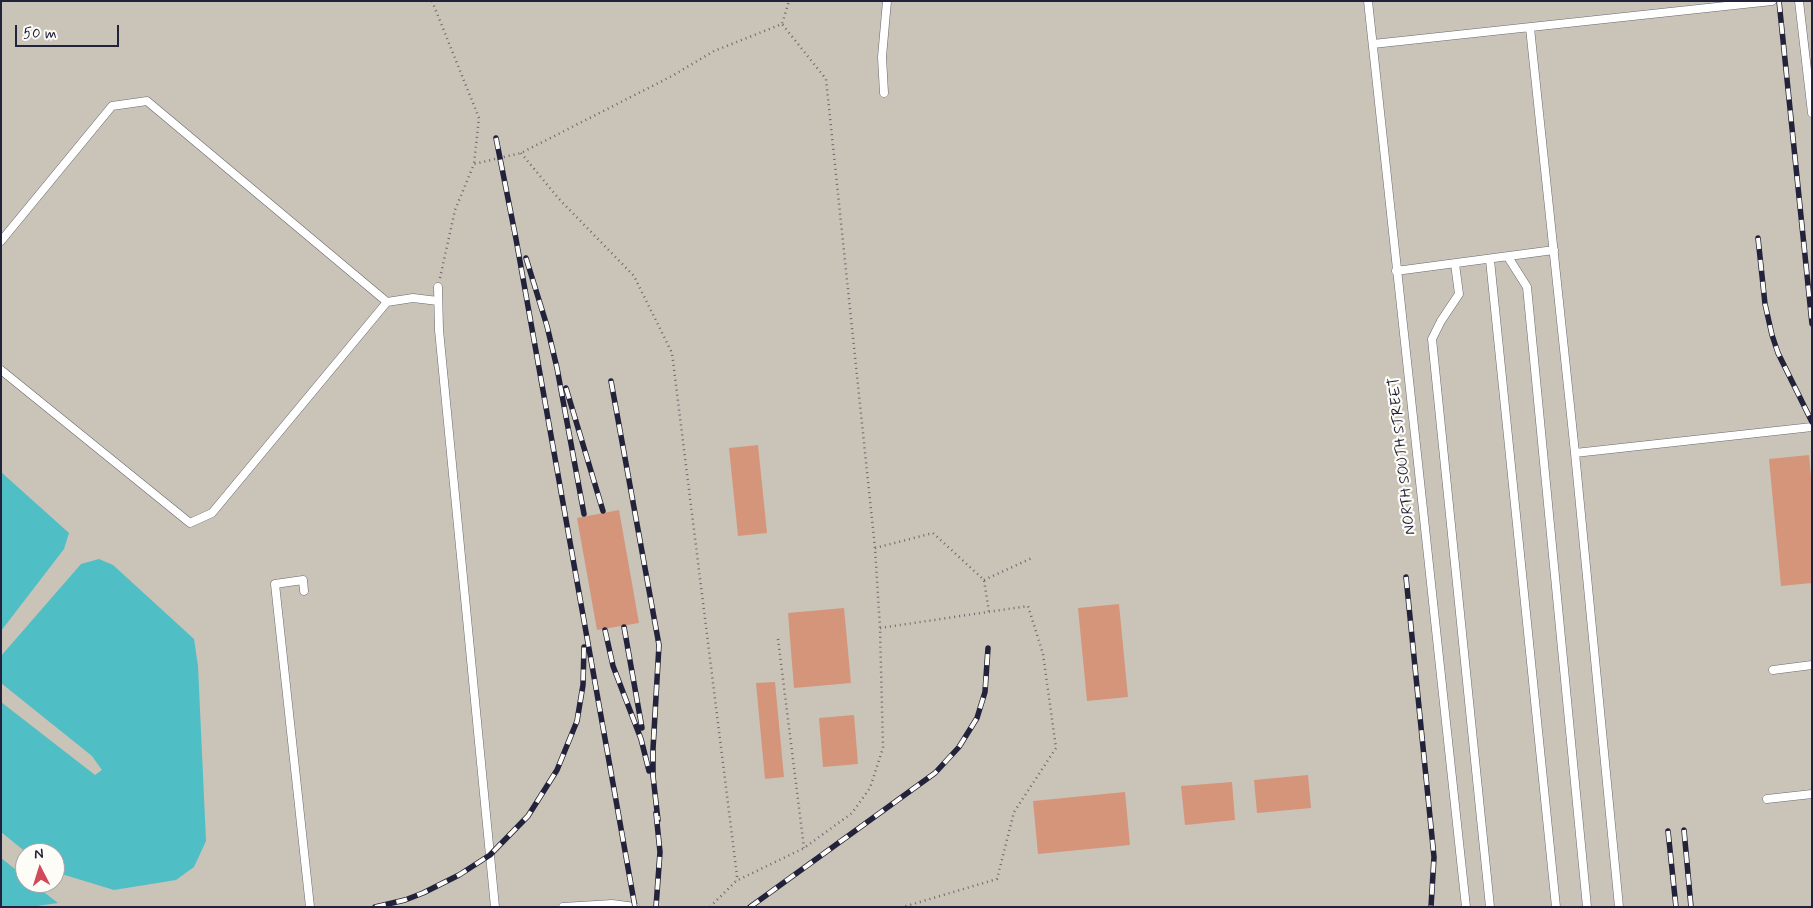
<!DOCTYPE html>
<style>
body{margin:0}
#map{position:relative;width:1813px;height:908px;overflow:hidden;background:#f0e9d0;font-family:Mynerve,sans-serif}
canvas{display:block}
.frame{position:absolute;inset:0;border:2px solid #22223b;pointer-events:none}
.north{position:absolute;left:15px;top:843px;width:50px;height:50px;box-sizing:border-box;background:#fdfcf7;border:1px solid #a5a5ac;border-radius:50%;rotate:355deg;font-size:14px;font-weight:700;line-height:20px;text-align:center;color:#22223b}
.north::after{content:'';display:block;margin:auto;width:18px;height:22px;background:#d1495b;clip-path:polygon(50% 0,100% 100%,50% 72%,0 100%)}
.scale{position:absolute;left:15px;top:25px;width:104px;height:22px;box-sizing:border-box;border:2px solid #22223b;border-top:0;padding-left:6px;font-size:15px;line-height:18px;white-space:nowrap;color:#22223b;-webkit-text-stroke:4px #fdfcf7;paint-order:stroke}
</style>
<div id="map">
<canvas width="1813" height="908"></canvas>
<div class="frame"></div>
<div class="north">N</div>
<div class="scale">50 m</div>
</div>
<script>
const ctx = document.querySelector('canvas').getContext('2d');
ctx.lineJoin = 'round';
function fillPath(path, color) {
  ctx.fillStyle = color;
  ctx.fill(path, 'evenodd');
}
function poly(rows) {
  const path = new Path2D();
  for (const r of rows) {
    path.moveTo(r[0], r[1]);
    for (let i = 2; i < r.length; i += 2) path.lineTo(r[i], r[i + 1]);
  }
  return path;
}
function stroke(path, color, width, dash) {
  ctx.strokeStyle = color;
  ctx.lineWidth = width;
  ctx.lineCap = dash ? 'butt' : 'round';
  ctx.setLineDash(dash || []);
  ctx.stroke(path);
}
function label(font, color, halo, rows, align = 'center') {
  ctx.font = font + ' Mynerve,sans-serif';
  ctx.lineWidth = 4.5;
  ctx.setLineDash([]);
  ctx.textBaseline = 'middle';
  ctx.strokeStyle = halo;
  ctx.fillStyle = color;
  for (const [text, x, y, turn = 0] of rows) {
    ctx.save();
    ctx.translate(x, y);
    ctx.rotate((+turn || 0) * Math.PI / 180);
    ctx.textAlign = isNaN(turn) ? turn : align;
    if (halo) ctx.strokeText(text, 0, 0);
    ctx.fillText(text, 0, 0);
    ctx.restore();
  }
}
fillPath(poly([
 [1,1,1812,1,1812,907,1,907],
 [25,853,55,853,55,883,25,883]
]), '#cac3b8');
fillPath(poly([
 [1,472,69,533,64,549,1,631],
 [99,559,113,565,194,639,198,666,206,841,194,867,176,880,114,890,55,872,55,853,27,853,1,832,1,702,95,775,102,770,92,756,1,683,1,656,81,564],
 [1,858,25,877,25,883,32,883,58,903,30,907,1,907]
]), '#50bec5');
fillPath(poly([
 [758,445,767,533,738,536,729,448],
 [1809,455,1812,488,1812,583,1781,586,1769,459],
 [619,510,639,623,597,630,577,518],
 [1119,604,1128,697,1087,701,1078,608],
 [844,608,851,683,794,688,788,613],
 [775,682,784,777,765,779,756,683],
 [854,715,858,764,823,767,819,718],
 [1308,775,1311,808,1257,813,1254,780],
 [1232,782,1235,820,1185,825,1181,786],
 [1125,792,1130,845,1038,854,1033,801]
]), '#d5957b');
const lane = poly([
 [1368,1,1466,907],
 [1799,1,1812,113],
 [1530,28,1575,453,1812,427],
 [1373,44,1772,1],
 [884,93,882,57,887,1],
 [1,241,112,106,147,101,387,302],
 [1508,257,1527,287,1587,907],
 [1490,260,1556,907],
 [1455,264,1459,294,1441,321,1432,339,1490,907],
 [1396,271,1554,250],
 [438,287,439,330,495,907],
 [1,370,190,523,212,513,387,302,413,298,438,301],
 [1575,453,1619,907],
 [304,591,303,580,275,584,310,907],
 [1773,670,1812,665],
 [1767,799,1812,794],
 [563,907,612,904,635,907]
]);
stroke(lane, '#6a686f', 9);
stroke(poly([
 [432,1,479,118,474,164],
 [521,153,559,199,634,276,672,353,737,876,736,881],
 [440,278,455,210,474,164,521,153,672,76,714,51,782,24,789,1],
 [875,548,933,533,984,580,989,612],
 [984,580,1032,558],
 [880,628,1028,606,1043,654,1056,748,1014,812,997,879,903,907],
 [778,639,804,848],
 [710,907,736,881,804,848,852,813,870,788,883,748,880,628,875,548,826,79,782,24]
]), '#6a686f', 2.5, [1, 4]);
stroke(lane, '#fff', 8);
const rail = poly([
 [1779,1,1812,324],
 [496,138,516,239,635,907],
 [1758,238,1765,304,1772,335,1778,353,1812,422],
 [526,258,547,326,557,368,584,514],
 [611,381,659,645,653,749,653,776,658,820],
 [566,388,603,511],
 [1406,577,1434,857,1431,907],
 [624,627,642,728],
 [605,630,613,666,641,739,649,771],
 [656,813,660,852,656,907],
 [1684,830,1691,907],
 [1668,831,1676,907],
 [375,907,405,900,423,893,459,875,490,855,528,816,557,770,577,721,583,685,584,647],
 [750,907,935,773,959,747,977,718,985,692,988,648]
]);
stroke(rail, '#22223b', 5.5);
stroke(rail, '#fdfcf7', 4, [11]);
label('15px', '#22223b', '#fdfcf7', [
 ["NORTH SOUTH STREET",1403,456,-96]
]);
</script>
